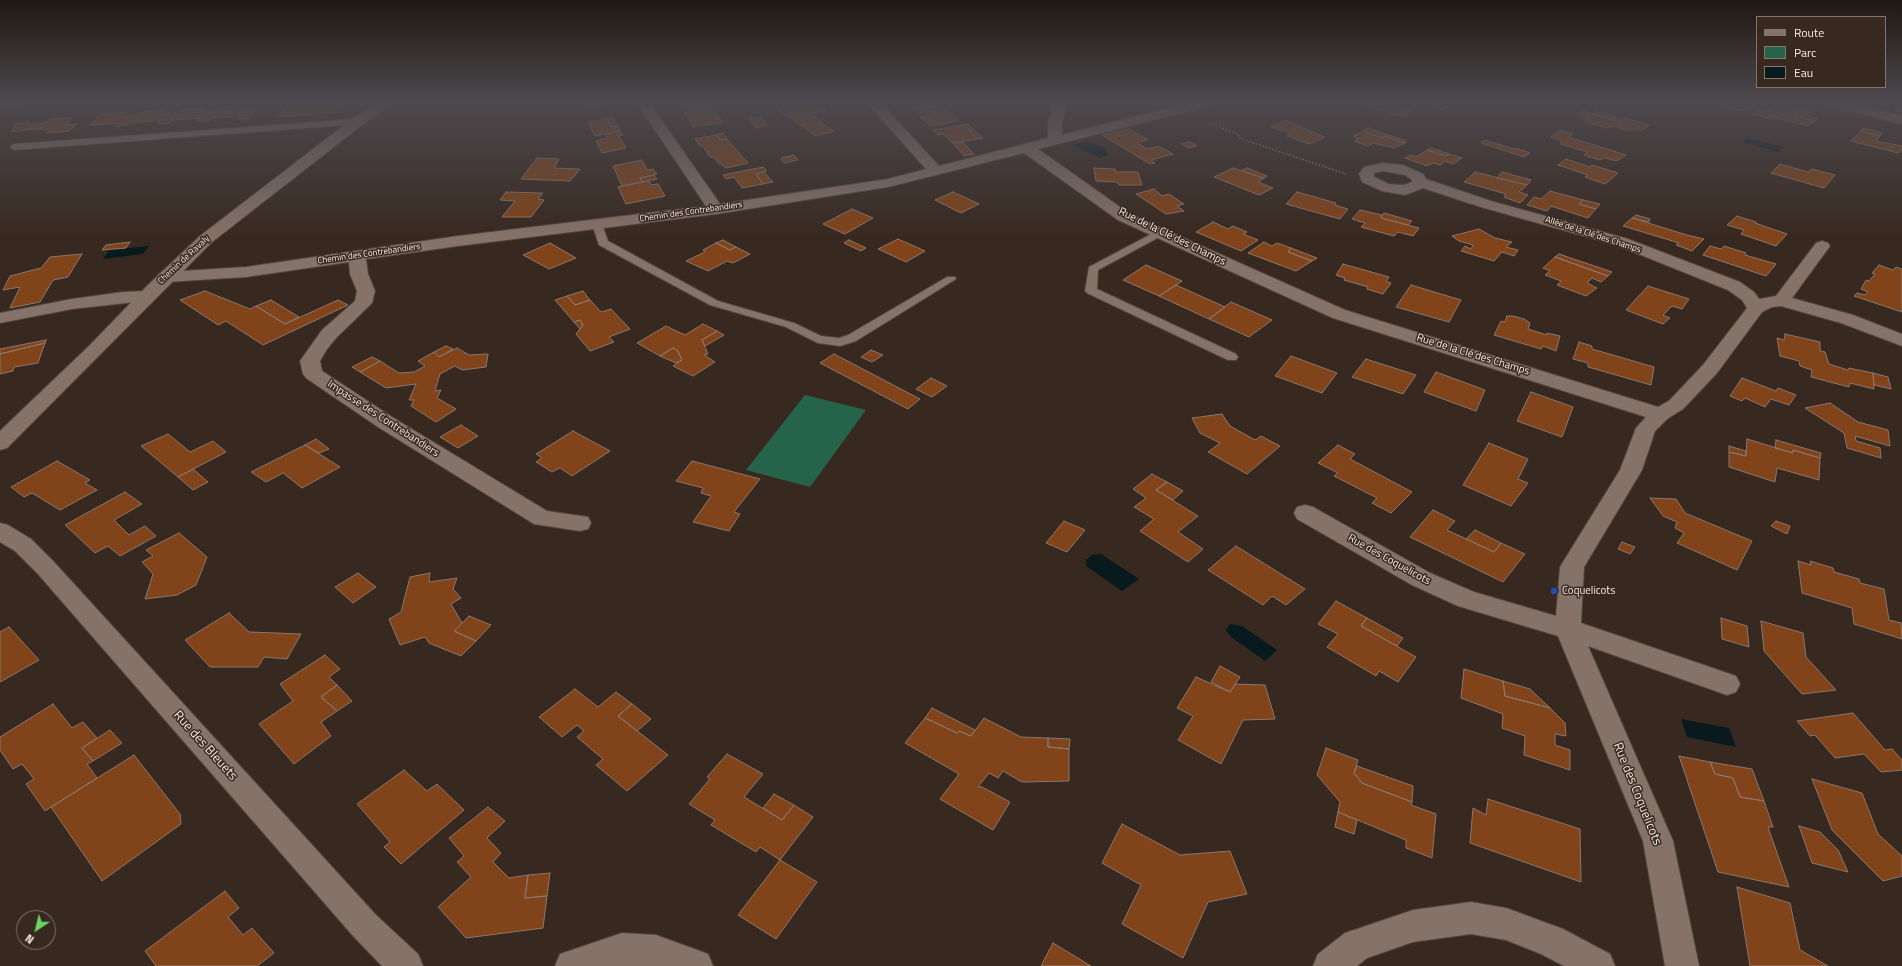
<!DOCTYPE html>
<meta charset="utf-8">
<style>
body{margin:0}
#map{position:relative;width:1902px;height:966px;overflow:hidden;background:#382920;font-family:"Titillium Web",sans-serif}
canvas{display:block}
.legend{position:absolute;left:1756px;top:16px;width:130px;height:72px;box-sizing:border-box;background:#382920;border:1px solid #84766e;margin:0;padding:5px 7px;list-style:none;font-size:12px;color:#f5eae4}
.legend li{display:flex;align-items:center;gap:8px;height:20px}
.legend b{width:20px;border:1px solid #84766e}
.north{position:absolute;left:16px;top:910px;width:40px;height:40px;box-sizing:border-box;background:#382920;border:1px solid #84766e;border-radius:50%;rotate:215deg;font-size:11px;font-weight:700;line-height:16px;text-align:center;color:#f5eae4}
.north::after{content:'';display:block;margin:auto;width:14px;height:18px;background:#6ad364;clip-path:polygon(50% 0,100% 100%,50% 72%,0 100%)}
</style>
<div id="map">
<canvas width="1902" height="966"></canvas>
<ul class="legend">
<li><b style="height:5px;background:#857268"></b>Route</li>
<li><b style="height:11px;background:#25634b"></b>Parc</li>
<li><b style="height:11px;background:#081a1d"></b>Eau</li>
</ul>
<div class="north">N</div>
</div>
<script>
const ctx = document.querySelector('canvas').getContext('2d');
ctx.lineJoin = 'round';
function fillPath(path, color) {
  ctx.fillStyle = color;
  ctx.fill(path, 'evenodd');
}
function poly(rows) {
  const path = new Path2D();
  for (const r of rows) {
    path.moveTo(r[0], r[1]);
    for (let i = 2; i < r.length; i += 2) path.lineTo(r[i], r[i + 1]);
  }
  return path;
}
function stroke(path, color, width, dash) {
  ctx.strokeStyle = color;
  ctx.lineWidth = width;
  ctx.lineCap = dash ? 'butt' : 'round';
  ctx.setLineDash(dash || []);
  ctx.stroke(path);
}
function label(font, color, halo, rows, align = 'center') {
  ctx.font = font + ' "Titillium Web",sans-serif';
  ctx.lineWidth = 3;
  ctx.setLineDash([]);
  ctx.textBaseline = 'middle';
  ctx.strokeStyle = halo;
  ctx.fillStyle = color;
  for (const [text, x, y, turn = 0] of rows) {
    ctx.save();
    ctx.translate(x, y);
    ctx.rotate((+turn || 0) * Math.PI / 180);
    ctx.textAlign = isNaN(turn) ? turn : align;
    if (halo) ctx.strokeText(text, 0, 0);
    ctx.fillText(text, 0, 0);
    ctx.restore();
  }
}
fillPath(poly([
 [805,395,866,410,810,487,746,470]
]), '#25634b');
fillPath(poly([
 [1748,138,1783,147,1778,152,1742,142],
 [1087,141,1106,148,1104,150,1109,154,1100,158,1073,145],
 [149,246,143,254,103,259,109,250],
 [1101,554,1139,579,1122,591,1086,566,1086,560,1092,555],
 [1230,624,1242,626,1277,650,1265,661,1231,637,1226,630],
 [1681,719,1729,728,1736,747,1687,737]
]), '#081a1d');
const building = poly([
 [29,102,22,107,0,107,1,102,29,102],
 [322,102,342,102,336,112,278,117,286,105,322,102],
 [585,102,617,102,617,103,588,108,585,102],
 [683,102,708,102,712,107,690,111,683,102],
 [801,102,815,102,827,110,810,114,834,131,816,136,777,109,801,102],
 [908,102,935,102,939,105,915,109,908,102],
 [1373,102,1386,102,1413,110,1402,117,1366,106,1373,102],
 [1420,102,1443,102,1441,104,1448,106,1443,110,1420,102],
 [1716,102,1740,102,1739,103,1750,106,1743,111,1720,106,1722,104,1716,102],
 [1778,102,1801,107,1795,116,1815,121,1809,126,1773,117,1772,119,1752,114,1758,108,1768,111,1778,102],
 [1891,102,1902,102,1902,112,1894,110,1899,104,1891,102],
 [243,105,240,109,256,108,249,118,237,119,240,116,211,118,219,107,243,105],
 [943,105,959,121,937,125,924,112,918,113,915,109,943,105],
 [712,107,723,122,693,127,684,112,712,107],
 [1801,107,1811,110,1807,116,1818,119,1815,121,1795,116,1801,107],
 [204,108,201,112,217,110,209,121,197,121,200,118,171,120,180,110,204,108],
 [165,110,161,114,177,113,169,123,157,124,160,120,131,123,141,112,165,110],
 [1584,111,1621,122,1625,118,1649,125,1642,131,1635,129,1631,131,1613,126,1608,128,1585,122,1588,119,1577,115,1584,111],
 [1596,111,1623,119,1621,122,1592,114,1596,111],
 [125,112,122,116,138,115,128,125,116,126,120,123,90,125,101,114,125,112],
 [927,116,937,125,930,126,920,117,927,116],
 [761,117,767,125,756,128,749,119,761,117],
 [72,118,65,125,77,124,69,131,47,133,50,130,33,129,12,132,15,124,29,122,28,124,36,124,51,121,53,119,72,118],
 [613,118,618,126,611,127,607,119,613,118],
 [607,119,611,127,618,126,620,131,595,136,588,122,607,119],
 [1285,120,1303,127,1302,128,1325,137,1310,144,1287,136,1291,134,1271,127,1285,120],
 [968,124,973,129,968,130,978,139,953,143,943,134,938,135,933,130,968,124],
 [1368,128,1407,141,1405,143,1384,136,1381,138,1363,131,1368,128],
 [1863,128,1882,133,1880,136,1861,131,1863,128],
 [973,129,983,138,978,139,968,130,973,129],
 [1129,129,1148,140,1137,143,1147,149,1159,146,1173,154,1151,160,1155,163,1150,164,1102,135,1129,129],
 [1560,130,1573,134,1569,137,1626,155,1617,161,1604,158,1600,160,1584,155,1587,152,1560,144,1562,141,1551,137,1560,130],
 [620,131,623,135,619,136,626,148,602,153,596,141,607,138,605,134,620,131],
 [1363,131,1381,138,1384,136,1405,143,1394,148,1373,143,1368,146,1354,141,1359,139,1353,136,1363,131],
 [1861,131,1880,136,1876,141,1902,146,1902,150,1898,153,1851,141,1861,131],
 [723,133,727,139,720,140,716,135,723,133],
 [716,135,720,140,727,139,748,163,726,168,721,164,719,164,714,157,710,157,703,146,700,146,695,139,716,135],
 [1485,140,1513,149,1515,148,1530,153,1524,157,1481,143,1485,140],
 [963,142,974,154,964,156,953,143,963,142],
 [1190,142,1197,146,1188,148,1182,144,1190,142],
 [1431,148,1449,154,1446,156,1427,150,1431,148],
 [1427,150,1446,156,1449,154,1462,158,1453,164,1445,161,1440,165,1433,163,1427,166,1405,158,1411,155,1416,157,1427,150],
 [794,155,798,160,784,163,781,158,794,155],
 [537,158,559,159,554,168,580,169,570,181,521,179,537,158],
 [1566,159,1590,167,1592,165,1618,173,1605,184,1585,177,1588,175,1558,165,1566,159],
 [642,160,647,170,653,169,657,174,640,178,642,182,622,186,613,166,642,160],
 [1780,164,1808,172,1812,169,1835,175,1824,188,1771,173,1780,164],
 [763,167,767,171,756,174,763,184,742,188,734,177,726,179,723,175,763,167],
 [1094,168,1115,169,1116,172,1138,172,1142,185,1119,185,1117,182,1096,181,1094,168],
 [1233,168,1264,178,1258,182,1273,188,1259,195,1214,177,1233,168],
 [1247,168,1267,176,1264,178,1241,171,1247,168],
 [764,172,773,182,763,184,756,174,764,172],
 [1475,172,1527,185,1519,192,1528,195,1520,203,1504,197,1506,194,1464,182,1475,172],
 [1502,172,1531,180,1527,185,1497,178,1502,172],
 [654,175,657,179,642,182,640,178,654,175],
 [649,181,651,185,658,184,665,196,626,204,618,187,649,181],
 [1154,189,1162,196,1169,194,1184,204,1177,206,1184,211,1166,214,1136,194,1154,189],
 [1550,191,1583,200,1579,204,1596,209,1588,218,1551,206,1547,211,1527,205,1534,197,1541,199,1550,191],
 [506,192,543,193,538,199,544,200,531,217,502,217,515,201,500,200,506,192],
 [953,192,979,204,961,213,935,200,953,192],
 [1297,192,1336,203,1335,205,1348,209,1340,219,1286,204,1297,192],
 [1583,200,1600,204,1596,209,1579,204,1583,200],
 [852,209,873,218,845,234,823,224,852,209],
 [1360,210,1382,215,1381,218,1419,228,1413,236,1398,232,1394,236,1361,227,1365,223,1352,219,1360,210],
 [1384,213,1412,221,1408,225,1381,218,1384,213],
 [1636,215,1650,219,1649,222,1632,218,1636,215],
 [1737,216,1756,222,1755,223,1787,234,1776,246,1741,234,1744,230,1727,225,1737,216],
 [1632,218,1687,235,1704,239,1692,251,1676,245,1679,243,1623,226,1632,218],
 [1213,222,1228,229,1233,226,1247,232,1243,234,1258,240,1241,251,1196,232,1213,222],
 [1479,229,1495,238,1512,242,1506,247,1518,250,1514,256,1502,252,1494,261,1461,251,1465,246,1471,249,1473,245,1459,241,1452,236,1479,229],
 [898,239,925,251,906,262,878,249,898,239],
 [723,240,736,247,730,250,716,243,723,240],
 [849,240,866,248,861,251,844,243,849,240],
 [130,242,126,248,102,250,106,245,130,242],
 [1264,242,1272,246,1277,243,1291,248,1288,252,1312,261,1296,271,1248,253,1264,242],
 [550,243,576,258,549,269,523,255,550,243],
 [716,243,730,250,736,247,750,254,733,263,727,261,708,271,686,261,705,252,703,250,716,243],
 [1710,246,1721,249,1724,246,1746,253,1745,255,1776,264,1766,276,1703,255,1710,246],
 [1291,248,1317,258,1312,261,1288,252,1291,248],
 [82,254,68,277,53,280,40,302,10,308,20,287,3,290,10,276,41,268,50,257,82,254],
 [1559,254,1612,272,1608,276,1555,257,1559,254],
 [1555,257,1608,276,1601,282,1592,278,1587,283,1597,288,1586,296,1557,285,1561,281,1545,275,1550,271,1543,268,1555,257],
 [1343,264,1389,277,1386,281,1391,283,1383,294,1367,289,1368,287,1344,280,1345,278,1336,275,1343,264],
 [1146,265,1182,281,1159,296,1123,280,1146,265],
 [1879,265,1893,270,1896,267,1902,269,1902,312,1854,296,1857,293,1865,295,1868,292,1861,289,1866,280,1869,281,1875,274,1872,273,1879,265],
 [1176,285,1225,307,1209,319,1159,296,1176,285],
 [1411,285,1461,300,1449,322,1396,307,1411,285],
 [1648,286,1689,299,1682,309,1672,306,1663,315,1670,318,1663,324,1626,310,1648,286],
 [205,291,250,309,256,306,285,324,338,300,348,305,263,345,226,321,218,325,180,300,205,291],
 [583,291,590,300,575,305,567,296,583,291],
 [567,296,575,305,590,300,601,312,611,309,630,329,609,337,614,342,590,351,576,334,583,325,580,320,574,322,555,300,567,296],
 [271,300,299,317,285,324,256,306,271,300],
 [1231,302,1272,320,1249,337,1209,319,1231,302],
 [1507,316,1513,316,1524,319,1530,323,1528,329,1547,335,1547,333,1560,336,1556,351,1543,346,1541,349,1494,335,1501,321,1505,322,1507,316],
 [580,320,583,325,580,329,574,322,580,320],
 [703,324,717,331,702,340,708,354,704,355,715,362,693,376,673,366,682,360,678,351,673,348,660,356,637,343,666,326,685,335,703,324],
 [717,331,724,335,705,346,702,340,717,331],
 [1785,334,1820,342,1820,351,1825,352,1829,364,1848,370,1849,368,1873,373,1874,389,1850,383,1849,387,1811,377,1812,370,1800,366,1799,361,1780,356,1777,338,1784,340,1785,334],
 [46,340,45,343,0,354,0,349,46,340],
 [1579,342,1592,346,1592,349,1654,367,1651,385,1588,367,1588,363,1573,359,1579,342],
 [45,343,38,363,14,367,13,371,0,374,0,354,45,343],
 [446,346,453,349,439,357,434,352,446,346],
 [457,348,469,355,488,354,486,367,462,370,455,366,440,374,435,391,441,390,437,398,456,409,436,422,411,406,414,400,409,400,416,384,386,388,360,372,380,361,399,373,414,372,425,366,418,361,434,352,439,357,457,348],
 [673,348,678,351,682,360,676,363,660,356,673,348],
 [871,350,883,355,872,362,861,357,871,350],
 [834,354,920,399,908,409,820,363,834,354],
 [1291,356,1337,373,1322,393,1275,376,1291,356],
 [372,357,380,361,360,372,352,367,372,357],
 [1366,359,1416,375,1403,394,1352,377,1366,359],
 [1436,372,1485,390,1476,411,1424,392,1436,372],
 [1873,373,1888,377,1891,389,1874,385,1873,373],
 [931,378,947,386,932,397,916,389,931,378],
 [1742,378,1776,391,1778,388,1796,395,1789,405,1771,399,1765,407,1745,398,1742,401,1730,396,1742,378],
 [1531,392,1573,407,1562,437,1517,421,1531,392],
 [1830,403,1858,422,1888,430,1890,446,1855,436,1856,441,1880,448,1881,458,1847,448,1844,433,1805,408,1830,403],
 [1222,414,1230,426,1255,440,1261,436,1280,446,1247,474,1208,452,1220,443,1200,433,1192,418,1222,414],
 [461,425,478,436,458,448,440,437,461,425],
 [573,431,610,451,572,476,560,468,552,472,536,462,542,458,536,454,573,431],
 [168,434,190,452,213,441,226,452,178,477,141,446,168,434],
 [316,439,329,449,319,453,305,445,316,439],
 [1747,439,1793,453,1793,450,1820,458,1819,480,1777,468,1775,482,1729,467,1729,452,1746,456,1747,439],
 [1776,440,1821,453,1820,458,1793,450,1793,453,1775,448,1776,440],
 [1489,443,1528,459,1518,479,1528,483,1511,506,1463,485,1489,443],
 [305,445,340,467,302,488,283,473,266,482,251,472,305,445],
 [1338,445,1355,454,1350,459,1412,492,1391,513,1372,503,1377,498,1334,476,1338,473,1318,463,1338,445],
 [1729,446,1746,451,1746,456,1729,452,1729,446],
 [57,461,90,480,85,483,97,490,60,510,32,493,24,497,11,487,57,461],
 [692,461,760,479,734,512,740,514,729,531,693,522,711,496,701,493,703,488,676,481,692,461],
 [193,469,208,482,193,490,178,477,193,469],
 [1152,474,1167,482,1156,490,1198,516,1178,532,1203,549,1188,562,1140,531,1154,519,1134,507,1146,498,1133,489,1152,474],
 [1167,482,1183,491,1173,500,1156,490,1167,482],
 [125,492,142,504,114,520,129,535,145,526,156,536,120,556,108,546,95,553,65,525,125,492],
 [1650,498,1676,499,1685,513,1752,541,1737,570,1677,543,1684,533,1675,528,1677,522,1663,516,1650,498],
 [1433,510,1455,521,1447,530,1494,552,1501,543,1525,554,1503,582,1410,537,1433,510],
 [1064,521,1085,530,1067,552,1046,543,1064,521],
 [1776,521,1790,526,1787,534,1771,526,1776,521],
 [1475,530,1501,543,1494,552,1466,539,1475,530],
 [179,533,207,557,196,585,177,595,145,599,153,574,142,562,153,556,146,550,179,533],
 [1622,542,1635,547,1630,554,1618,549,1622,542],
 [1236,546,1305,589,1286,605,1272,596,1263,605,1208,570,1236,546],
 [1798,561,1811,565,1810,561,1833,568,1834,572,1859,579,1860,583,1884,589,1889,620,1901,623,1902,639,1854,624,1852,608,1802,593,1798,561],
 [358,573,376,587,353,603,335,587,358,573],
 [430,573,429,582,457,578,453,589,461,598,451,604,462,623,454,631,476,641,461,656,429,643,425,637,400,645,389,619,401,612,410,577,430,573],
 [1336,601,1367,618,1361,626,1416,657,1398,682,1379,671,1376,676,1327,647,1338,634,1318,624,1336,601],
 [229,613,249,632,301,634,287,659,264,657,258,667,210,667,185,640,229,613],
 [469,616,491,625,476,641,454,631,469,616],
 [1367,618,1403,638,1397,646,1361,626,1367,618],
 [1721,618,1747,626,1749,647,1722,639,1721,618],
 [1761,621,1803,633,1806,657,1836,690,1802,694,1764,651,1761,621],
 [9,627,39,660,0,682,0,632,9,627],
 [325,655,340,669,329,677,337,685,321,697,337,711,321,722,331,736,294,764,259,724,293,701,280,684,325,655],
 [1220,666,1240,677,1230,692,1211,682,1220,666],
 [1464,669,1503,681,1505,696,1550,708,1565,723,1566,736,1555,734,1555,745,1570,750,1570,770,1524,755,1525,736,1502,728,1503,714,1461,698,1464,669],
 [1196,677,1230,692,1236,684,1265,685,1275,719,1243,720,1221,764,1178,740,1193,716,1177,708,1196,677],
 [1503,681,1530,689,1550,708,1505,696,1503,681],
 [337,685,352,701,337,711,321,697,337,685],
 [575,689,598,707,616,692,632,704,618,716,668,755,627,791,596,765,603,759,577,737,584,731,577,725,562,737,539,717,575,689],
 [53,704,72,728,83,722,97,738,82,748,93,761,87,764,97,778,45,811,26,784,34,779,22,764,13,769,0,750,0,737,53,704],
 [632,704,651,719,637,731,618,716,632,704],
 [932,708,975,730,971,736,959,731,957,733,925,718,932,708],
 [1853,713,1885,750,1892,749,1902,760,1902,770,1881,772,1864,754,1835,758,1815,735,1810,736,1797,721,1853,713],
 [925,718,957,733,959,731,971,736,984,718,1021,737,1048,738,1048,747,1069,749,1069,781,1022,782,1003,771,998,778,989,773,978,787,982,787,1010,802,993,830,940,799,959,774,905,743,925,718],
 [110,730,122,743,93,761,82,748,110,730],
 [1048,738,1070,739,1069,749,1048,747,1048,738],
 [1326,748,1358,760,1354,773,1362,783,1412,802,1411,805,1436,814,1432,858,1406,848,1406,840,1338,812,1340,802,1317,775,1326,748],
 [727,754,763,774,744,797,782,820,794,805,813,817,780,860,760,847,756,852,711,825,715,820,689,804,710,779,707,777,727,754],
 [134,755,180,814,181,824,102,881,51,807,134,755],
 [1679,756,1710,762,1715,774,1733,778,1740,797,1764,801,1773,827,1768,827,1789,887,1718,872,1679,756],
 [1710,762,1752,769,1764,801,1740,797,1733,778,1715,774,1710,762],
 [1357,766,1413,786,1412,802,1362,783,1354,773,1357,766],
 [404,770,427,791,437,784,464,810,401,864,384,847,390,842,357,804,404,770],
 [1812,779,1862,793,1878,834,1902,856,1902,876,1883,881,1832,830,1812,779],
 [774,794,794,805,782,820,763,808,774,794],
 [1488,799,1580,829,1581,882,1470,843,1473,808,1486,815,1488,799],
 [488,807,505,821,487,838,501,853,493,862,509,878,528,875,525,898,547,896,543,928,466,938,438,907,471,877,457,862,464,856,449,838,488,807],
 [1338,812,1357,820,1354,834,1335,827,1338,812],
 [1122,824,1180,855,1230,851,1247,894,1208,902,1183,958,1122,924,1141,885,1102,863,1122,824],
 [1799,826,1820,832,1838,850,1848,872,1812,863,1799,826],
 [780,860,817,882,776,939,738,915,780,860],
 [550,873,547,896,525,898,528,875,550,873],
 [1737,887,1790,903,1800,950,1828,966,1750,966,1737,887],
 [225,891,239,908,228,917,243,935,252,928,274,953,257,966,156,966,145,951,225,891],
 [1053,943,1091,966,1041,966,1053,943]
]);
fillPath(building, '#814319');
stroke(building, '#8a776d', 1);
const service = poly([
 [357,119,361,122,360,124,14,150,10,147,14,144,357,119],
 [597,221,602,224,608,241,718,301,794,323,821,336,839,338,848,335,947,277,955,277,956,279,856,341,840,346,818,343,786,327,710,305,599,245,592,224,597,221],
 [1159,230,1163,231,1164,233,1163,235,1098,270,1097,289,1236,354,1238,357,1236,360,1228,360,1087,293,1085,291,1089,267,1159,230]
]);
const minor = poly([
 [636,102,649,102,720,204,888,179,926,169,866,102,880,102,939,166,1048,138,1048,123,1052,109,1051,102,1064,102,1066,109,1062,123,1062,135,1191,102,1214,102,1213,105,1038,149,1130,214,1345,310,1658,407,1669,401,1703,365,1747,308,1742,300,1728,290,1616,245,1481,207,1423,188,1405,195,1382,191,1362,182,1359,174,1364,167,1383,163,1403,165,1423,174,1426,179,1491,201,1628,239,1740,282,1754,292,1759,299,1776,296,1816,243,1822,241,1828,243,1830,246,1792,298,1853,315,1902,334,1902,346,1841,323,1781,306,1772,307,1762,312,1717,373,1683,409,1667,419,1655,431,1642,470,1584,567,1581,623,1736,676,1740,684,1736,692,1727,695,1588,646,1673,841,1699,966,1665,966,1643,841,1558,636,1458,606,1412,585,1297,519,1294,513,1297,507,1305,505,1313,507,1430,573,1474,592,1556,616,1560,567,1620,470,1636,428,1646,417,1333,318,1118,220,1024,153,888,187,716,214,458,246,366,259,368,274,375,291,372,303,336,338,327,349,320,361,322,371,392,417,547,511,588,517,591,523,588,529,580,531,534,524,378,427,306,378,303,374,300,361,322,330,355,301,357,291,350,274,349,262,246,277,166,282,160,281,157,277,160,273,166,272,246,267,458,236,706,206,636,102],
 [1383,171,1405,175,1411,179,1412,182,1404,185,1389,184,1374,177,1374,173,1383,171],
 [1824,102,1847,102,1902,116,1902,124,1825,105,1824,102],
 [147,291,153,292,156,296,153,300,72,309,0,323,0,313,72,299,123,292,147,291],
 [0,523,8,525,31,539,54,562,376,915,418,954,423,966,382,966,354,937,38,574,15,551,0,542,0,523],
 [1471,902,1506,908,1563,929,1610,954,1615,966,1564,966,1541,954,1506,940,1471,934,1413,942,1367,958,1357,966,1313,966,1318,954,1345,933,1357,929,1413,910,1471,902],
 [622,933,656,935,708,954,713,966,555,966,560,954,622,933]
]);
const tertiary = poly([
 [380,102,396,102,362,125,212,242,7,448,0,450,0,431,89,346,149,284,200,236,352,119,380,102]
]);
stroke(service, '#52453e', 2);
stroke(minor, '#52453e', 2);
stroke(tertiary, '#52453e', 2);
stroke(poly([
 [1209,124,1238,134,1239,138,1346,174]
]), '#9b8e86', 1.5, [1.5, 2]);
fillPath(service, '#857268');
fillPath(minor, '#857268');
fillPath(tertiary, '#857268');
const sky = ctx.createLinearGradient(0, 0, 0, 238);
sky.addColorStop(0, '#1f1712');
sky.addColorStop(0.43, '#4d494e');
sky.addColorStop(1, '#4d494e00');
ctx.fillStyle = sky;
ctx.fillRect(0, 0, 1902, 238);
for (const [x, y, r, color] of [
 [1554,591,4,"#1a4fb4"]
]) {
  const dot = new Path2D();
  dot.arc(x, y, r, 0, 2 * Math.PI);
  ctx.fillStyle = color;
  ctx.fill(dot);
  stroke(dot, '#382920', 1.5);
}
label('9px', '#f5eae4', '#382920', [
 ["Chemin des Contrebandiers",691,212,-8],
 ["Allée de la Clé des Champs",1593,235,18],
 ["Chemin des Contrebandiers",369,254,-8],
 ["Chemin de Ravaly",184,260,-43]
]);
label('11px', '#f5eae4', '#382920', [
 ["Rue de la Clé des Champs",1172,237,26],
 ["Rue de la Clé des Champs",1473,355,17],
 ["Impasse des Contrebandiers",383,419,33],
 ["Rue des Coquelicots",1389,560,29]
]);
label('11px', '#f5eae4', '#382920', [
 ["Coquelicots",1562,591]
], 'left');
label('13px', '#f5eae4', '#382920', [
 ["Rue des Bleuets",205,746,48],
 ["Rue des Coquelicots",1637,794,68]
]);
</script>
